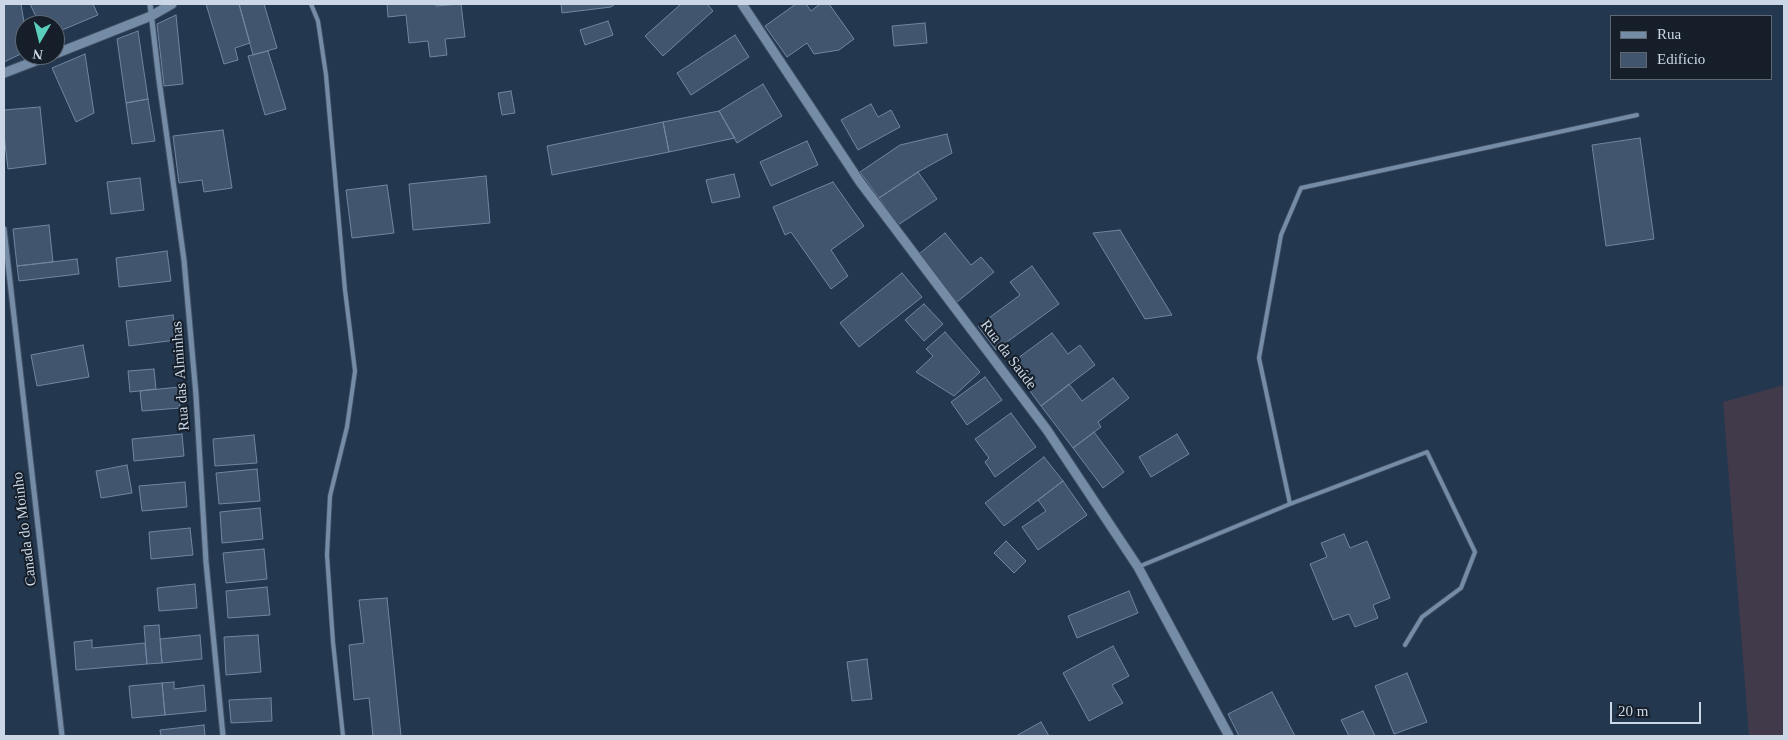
<!DOCTYPE html>
<meta charset="utf-8">
<style>
body{margin:0}
#map{position:relative;width:1788px;height:740px;overflow:hidden;background:#23374f;font-family:Georgia,serif}
canvas{display:block}
.frame{position:absolute;inset:0;border:5px solid #cbd7e6;pointer-events:none}
.legend{position:absolute;left:1610px;top:15px;width:162px;height:65px;box-sizing:border-box;background:#151e29;border:1px solid #5e6875;margin:0;padding:6px 9px;list-style:none;font-size:15px;color:#cbd7e6}
.legend li{display:flex;align-items:center;gap:10px;height:25px}
.legend b{width:25px;border:1px solid #5e6875}
.north{position:absolute;left:15px;top:15px;width:50px;height:50px;box-sizing:border-box;background:#151e29;border:1px solid #5e6875;border-radius:50%;rotate:188deg;font-size:14px;font-weight:700;line-height:20px;text-align:center;color:#cbd7e6}
.north::after{content:'';display:block;margin:auto;width:18px;height:22px;background:#5acebd;clip-path:polygon(50% 0,100% 100%,50% 72%,0 100%)}
.scale{position:absolute;left:1610px;top:702px;width:91px;height:22px;box-sizing:border-box;border:2px solid #cbd7e6;border-top:0;padding-left:6px;font-size:15px;line-height:18px;white-space:nowrap;color:#cbd7e6;-webkit-text-stroke:4px #151e29;paint-order:stroke}
</style>
<div id="map">
<canvas width="1788" height="740"></canvas>
<div class="frame"></div>
<ul class="legend">
<li><b style="height:6px;background:#758ca7"></b>Rua</li>
<li><b style="height:14px;background:#41556f"></b>Edifício</li>
</ul>
<div class="north">N</div>
<div class="scale">20 m</div>
</div>
<script>
const ctx = document.querySelector('canvas').getContext('2d');
ctx.lineJoin = 'round';
function fillPath(path, color) {
  ctx.fillStyle = color;
  ctx.fill(path, 'evenodd');
}
function poly(rows) {
  const path = new Path2D();
  for (const r of rows) {
    path.moveTo(r[0], r[1]);
    for (let i = 2; i < r.length; i += 2) path.lineTo(r[i], r[i + 1]);
  }
  return path;
}
function stroke(path, color, width, dash) {
  ctx.strokeStyle = color;
  ctx.lineWidth = width;
  ctx.lineCap = dash ? 'butt' : 'round';
  ctx.setLineDash(dash || []);
  ctx.stroke(path);
}
function label(font, color, halo, rows, align = 'center') {
  ctx.font = font + ' Georgia,serif';
  ctx.lineWidth = 4;
  ctx.setLineDash([]);
  ctx.textBaseline = 'middle';
  ctx.strokeStyle = halo;
  ctx.fillStyle = color;
  for (const [text, x, y, turn = 0] of rows) {
    ctx.save();
    ctx.translate(x, y);
    ctx.rotate((+turn || 0) * Math.PI / 180);
    ctx.textAlign = isNaN(turn) ? turn : align;
    if (halo) ctx.strokeText(text, 0, 0);
    ctx.fillText(text, 0, 0);
    ctx.restore();
  }
}
fillPath(poly([
 [1784,385,1784,736,1749,736,1723,402]
]), '#413a4b');
const building = poly([
 [4,4,21,4,25,28,25,52,4,62,4,4],
 [30,4,93,4,98,15,55,33,55,25,40,25,30,4],
 [206,4,239,4,250,43,235,48,238,60,224,64,206,4],
 [239,4,264,4,277,48,253,55,239,4],
 [387,4,436,4,436,6,461,4,465,37,445,39,447,55,430,57,428,41,409,43,406,15,388,17,387,4],
 [561,4,615,4,611,7,562,13,561,4],
 [681,4,707,4,713,11,663,56,645,36,681,4],
 [796,4,806,4,811,11,820,4,829,4,854,39,839,50,814,54,807,43,787,57,765,26,796,4],
 [176,15,183,84,164,86,157,24,176,15],
 [608,21,613,35,585,45,580,30,608,21],
 [925,23,927,43,894,46,892,26,925,23],
 [138,31,148,99,126,103,117,39,138,31],
 [735,35,749,57,691,95,677,73,735,35],
 [268,51,286,109,265,115,248,56,268,51],
 [85,54,94,113,76,122,52,68,85,54],
 [763,84,782,116,737,143,719,111,763,84],
 [511,91,515,113,502,115,498,93,511,91],
 [148,99,155,141,132,144,126,103,148,99],
 [871,104,878,117,891,110,900,127,858,150,841,120,871,104],
 [40,107,46,164,8,169,4,135,4,110,40,107],
 [719,111,735,138,669,152,663,122,719,111],
 [663,122,669,152,552,175,547,146,663,122],
 [223,130,232,188,204,192,202,180,179,183,173,136,223,130],
 [947,134,952,153,918,172,879,198,860,172,900,145,947,134],
 [1640,138,1654,239,1606,246,1592,145,1640,138],
 [807,141,818,165,771,186,760,162,807,141],
 [918,172,937,199,898,225,879,198,918,172],
 [734,174,740,197,712,203,706,180,734,174],
 [486,176,490,223,413,230,409,184,486,176],
 [140,178,144,210,111,214,107,182,140,178],
 [833,182,864,226,831,250,848,276,831,289,791,232,785,235,773,207,833,182],
 [387,185,394,233,352,238,346,190,387,185],
 [49,225,53,262,17,266,13,229,49,225],
 [1120,230,1172,315,1145,319,1093,233,1120,230],
 [945,233,971,265,981,257,994,272,957,302,919,254,945,233],
 [167,251,171,281,119,287,116,258,167,251],
 [77,259,79,274,19,281,17,266,77,259],
 [1032,266,1059,304,996,350,978,326,1020,295,1010,282,1032,266],
 [902,273,922,297,859,347,840,323,902,273],
 [924,304,943,324,924,341,905,320,924,304],
 [173,315,176,340,129,346,126,321,173,315],
 [945,332,980,372,954,396,916,372,933,356,926,349,945,332],
 [1052,333,1068,354,1080,345,1095,365,1041,406,1010,364,1052,333],
 [83,345,89,377,37,386,31,355,83,345],
 [154,369,156,389,130,392,128,371,154,369],
 [985,377,1002,400,967,425,951,402,985,377],
 [1113,378,1129,398,1098,422,1101,427,1073,448,1041,406,1069,384,1082,401,1113,378],
 [179,387,180,408,142,411,140,391,179,387],
 [1011,413,1036,447,995,477,985,462,989,458,975,439,1011,413],
 [1094,432,1124,472,1103,488,1073,448,1094,432],
 [182,434,184,456,134,461,132,439,182,434],
 [1177,434,1189,454,1151,477,1139,457,1177,434],
 [254,435,257,463,215,466,213,439,254,435],
 [1044,457,1063,481,1004,526,985,503,1044,457],
 [127,465,132,493,101,498,96,471,127,465],
 [257,469,260,501,219,504,216,473,257,469],
 [1063,481,1087,515,1038,550,1022,527,1046,511,1038,500,1063,481],
 [185,482,187,507,142,511,139,486,185,482],
 [260,508,263,539,222,543,220,512,260,508],
 [190,528,193,555,151,559,149,532,190,528],
 [1344,534,1350,548,1367,541,1390,598,1373,605,1378,618,1355,627,1349,614,1333,620,1310,564,1327,557,1321,543,1344,534],
 [1006,541,1026,561,1014,573,994,553,1006,541],
 [264,549,267,579,226,583,223,553,264,549],
 [195,584,197,608,159,611,157,588,195,584],
 [267,587,270,615,228,618,226,591,267,587],
 [1129,591,1138,613,1077,638,1068,616,1129,591],
 [387,598,401,736,373,736,369,698,354,700,349,645,364,643,359,600,387,598],
 [159,625,162,663,147,664,144,626,159,625],
 [200,635,202,659,162,663,160,639,200,635],
 [258,635,261,672,226,675,224,637,258,635],
 [92,640,92,648,145,643,147,664,76,670,74,642,92,640],
 [1113,646,1129,676,1112,685,1123,703,1089,721,1063,673,1113,646],
 [867,659,872,699,852,701,847,662,867,659],
 [1407,673,1427,722,1394,734,1375,686,1407,673],
 [174,682,174,689,204,685,206,711,165,715,162,683,174,682],
 [162,683,165,715,132,718,129,686,162,683],
 [1272,692,1295,736,1239,736,1228,714,1272,692],
 [271,698,272,721,231,723,229,700,271,698],
 [1363,711,1375,736,1349,736,1341,720,1363,711],
 [1041,722,1049,736,1016,736,1041,722],
 [204,725,205,736,161,736,160,730,204,725]
]);
fillPath(building, '#41556f');
stroke(building, '#7086a1', 1);
const service = poly([
 [311,4,318,21,326,75,345,290,355,371,347,427,330,496,327,555,333,642,343,736],
 [1290,504,1259,358,1281,235,1301,188,1637,115],
 [1138,567,1290,504,1427,452,1475,552,1461,588,1422,617,1405,645]
]);
const minor = poly([
 [150,4,159,80,184,260,196,395,206,562,223,736],
 [4,229,62,736]
]);
const tertiary = poly([
 [742,4,860,182,1047,430,1138,567,1229,736],
 [55,54,151,16,172,4],
 [4,73,51,55]
]);
stroke(service, '#415266', 5.5);
stroke(minor, '#415266', 7);
stroke(tertiary, '#415266', 11);
stroke(service, '#758ca7', 4);
stroke(minor, '#758ca7', 5);
stroke(tertiary, '#758ca7', 9);
label('15px', '#cbd7e6', '#151e29', [
 ["Rua da Saúde",1008,355,53],
 ["Rua das Alminhas",181,376,-94],
 ["Canada do Moinho",25,529,-97]
]);
</script>
